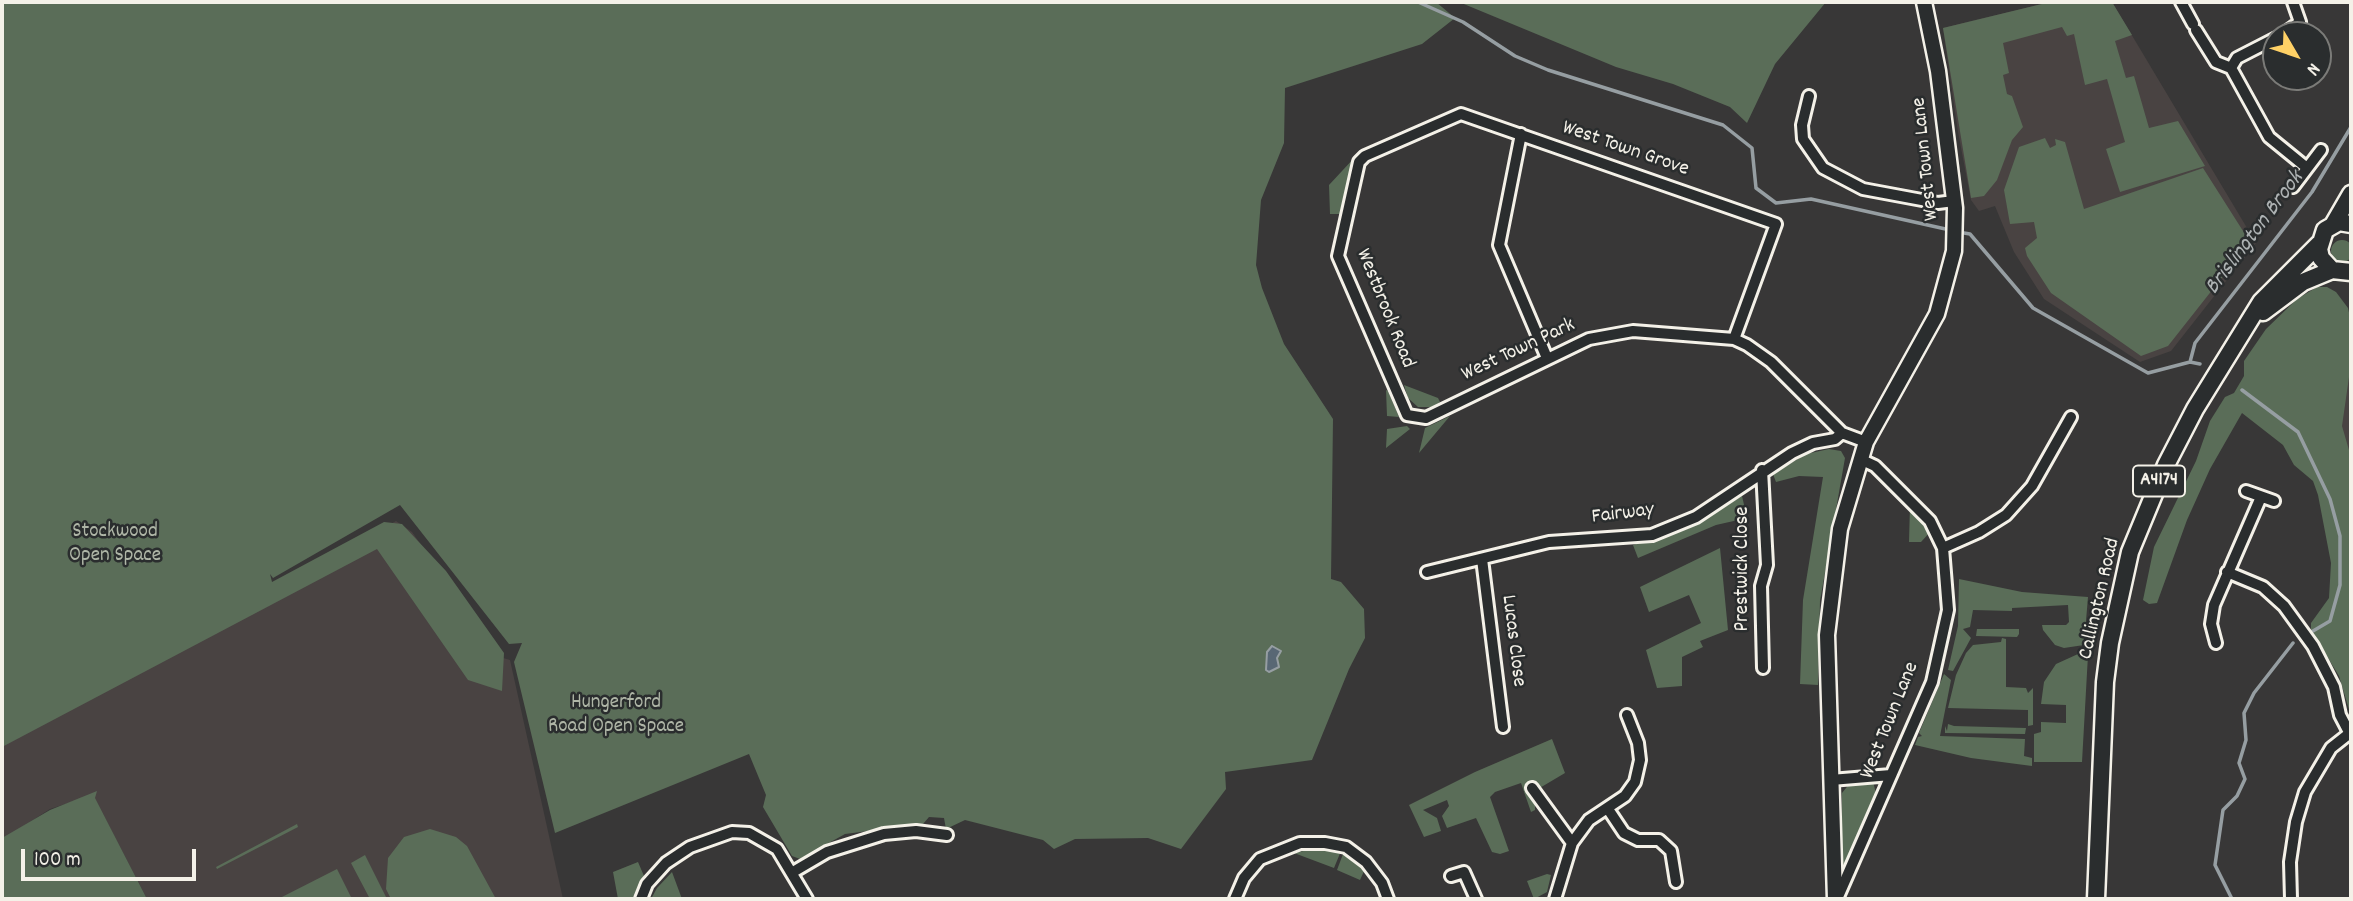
<!DOCTYPE html>
<style>
body{margin:0}
#map{position:relative;width:2353px;height:901px;overflow:hidden;background:#383737;font-family:Dekko,sans-serif}
canvas{display:block}
.frame{position:absolute;inset:0;border:4px solid #f4f1e8;pointer-events:none}
.north{position:absolute;left:2262px;top:21px;width:70px;height:70px;box-sizing:border-box;background:#2a2d2e;border:2px solid #7b7b78;border-radius:50%;rotate:129deg;font-size:19px;font-weight:700;line-height:28px;text-align:center;color:#f4f1e8}
.north::after{content:'';display:block;margin:auto;width:24px;height:32px;background:#ffd166;clip-path:polygon(50% 0,100% 100%,50% 72%,0 100%)}
.scale{position:absolute;left:21px;top:849px;width:175px;height:32px;box-sizing:border-box;border:4px solid #f4f1e8;border-top:0;padding-left:9px;font-size:21px;line-height:24px;white-space:nowrap;color:#f4f1e8;-webkit-text-stroke:5px #2a2d2e;paint-order:stroke}
</style>
<div id="map">
<canvas width="2353" height="901"></canvas>
<div class="frame"></div>
<div class="north">N</div>
<div class="scale">100 m</div>
</div>
<script>
const ctx = document.querySelector('canvas').getContext('2d');
ctx.lineJoin = 'round';
function fillPath(path, color) {
  ctx.fillStyle = color;
  ctx.fill(path, 'evenodd');
}
function poly(rows) {
  const path = new Path2D();
  for (const r of rows) {
    if (r.length === 3) {
      path.moveTo(r[0] + r[2], r[1]);
      path.arc(r[0], r[1], r[2], 0, 2 * Math.PI);
      continue;
    }
    path.moveTo(r[0], r[1]);
    for (let i = 2; i < r.length; i += 2) path.lineTo(r[i], r[i + 1]);
  }
  return path;
}
function stroke(path, color, width, dash) {
  ctx.strokeStyle = color;
  ctx.lineWidth = width;
  ctx.lineCap = dash ? 'butt' : 'round';
  ctx.setLineDash(dash || []);
  ctx.stroke(path);
}
function label(font, color, halo, rows, align = 'center') {
  ctx.font = font + ' Dekko,sans-serif';
  ctx.lineWidth = 5;
  ctx.setLineDash([]);
  ctx.textBaseline = 'middle';
  ctx.strokeStyle = halo;
  ctx.fillStyle = color;
  for (const [text, x, y, turn = 0] of rows) {
    ctx.save();
    ctx.translate(x, y);
    ctx.rotate((+turn || 0) * Math.PI / 180);
    ctx.textAlign = isNaN(turn) ? turn : align;
    if (halo) ctx.strokeText(text, 0, 0);
    ctx.fillText(text, 0, 0);
    ctx.restore();
  }
}
fillPath(poly([
 [2050,2,2112,2,2256,243,2171,351,2140,362,2044,299,2014,252,1995,206,1979,211,1971,200,1958,132,1943,28],
 [2351,343,2351,464,2338,414],
 [396,521,412,532,500,657,510,660,563,899,147,899,93,795,50,809,2,840,2,739]
]), '#494342');
fillPath(poly([
 [2,2,1436,2,1455,18,1422,44,1285,88,1284,143,1261,200,1256,265,1262,288,1284,344,1333,419,1331,579,1341,582,1364,609,1365,638,1349,669,1312,760,1225,772,1226,789,1181,849,1148,838,1075,839,1054,849,1043,840,965,820,946,829,944,818,929,817,923,824,845,834,800,859,792,856,763,807,766,795,749,754,555,833,514,662,522,643,509,644,400,505,273,578,270,574,272,582,384,522,402,524,446,571,504,653,502,691,468,680,377,549,2,747],
 [1459,2,1826,2,1775,64,1747,123,1730,107,1673,84,1616,67],
 [2050,2,2112,2,2132,35,2115,41,2126,78,2134,76,2149,128,2178,121,2205,166,2120,192,2106,149,2125,142,2107,79,2085,85,2074,34,2067,36,2062,27,2003,43,2009,73,2003,75,2007,94,2012,96,2023,127,2012,140,1997,180,1984,196,1971,198,1943,28],
 [2045,138,2050,148,2056,145,2055,139,2065,142,2084,209,2203,168,2250,242,2168,346,2141,356,2051,293,2027,256,2025,248,2037,238,2034,222,2010,224,2004,190,2019,147],
 [1355,157,1341,214,1330,214,1329,185],
 [2342,251,11],
 [2317,287,2327,287,2336,292,2348,308,2351,322,2351,363,2342,426,2351,457,2351,716,2339,676,2311,630,2311,623,2329,598,2331,563,2318,495,2313,481,2294,465,2283,445,2242,413,2210,469,2187,520,2157,603,2149,604,2143,600,2154,547,2196,461,2210,421,2225,397,2234,393,2244,376,2244,361,2266,329,2297,299],
 [1404,385,1438,398,1440,402,1433,407,1418,407,1408,398],
 [1386,390,1388,391,1399,417,1387,416],
 [1450,416,1419,453,1425,428],
 [1407,426,1410,429,1386,448,1387,429],
 [1829,449,1841,451,1845,458,1820,601,1818,685,1800,684,1803,600,1823,477,1799,476,1776,482,1773,474,1806,454],
 [1742,496,1747,518,1716,525,1638,558,1633,545,1687,529],
 [1910,505,1932,530,1921,542,1909,542],
 [1720,548,1728,630,1700,641,1703,647,1682,657,1682,686,1657,688,1646,650,1701,623,1689,595,1649,612,1640,587],
 [1959,579,2022,592,2088,597,2084,645,2064,648,2055,645,2043,630,2042,625,2066,625,2069,622,2068,605,2012,608,2012,611,1973,610,1970,627,1963,629,1971,638,1953,671,1948,670,1958,626],
 [1977,629,2019,629,2019,634,2017,637,1976,636],
 [2002,638,2006,639,2006,687,2026,688,2028,693,2033,688,2033,725,2028,726,2028,710,1948,708,1956,675,1966,653,1973,645,2001,642],
 [2078,654,2088,655,2082,762,2034,762,2034,734,2041,732,2041,722,2066,723,2066,705,2041,704,2044,682,2056,664],
 [1944,674,1951,680,1940,736,2025,739,2024,756,2032,758,2032,766,1971,758,1915,745,1918,737,1922,736,1919,733],
 [1948,724,1954,726,2026,728,2025,734,1945,733,1945,726,1947,731],
 [1552,739,1565,773,1538,789,1527,788,1535,802,1535,810,1531,812,1521,783,1495,792,1490,797,1509,851,1500,854,1492,852,1476,818,1447,828,1442,816,1449,806,1447,800,1423,810,1437,818,1441,831,1424,837,1409,805,1475,772],
 [1873,781,1876,794,1842,871,1842,793,1850,783],
 [97,791,95,798,147,899,2,899,2,838,50,810],
 [297,824,298,827,217,869,216,867],
 [430,829,456,837,467,846,496,899,391,899,386,889,388,858,404,837],
 [1317,848,1341,851,1334,868,1294,853],
 [1343,854,1365,869,1360,880,1337,870],
 [365,855,387,899,370,899,351,863],
 [638,862,644,876,632,899,618,899,613,872],
 [337,869,352,899,278,899],
 [672,872,682,899,651,899,657,888],
 [1547,874,1551,875,1547,892,1534,899,1527,881]
]), '#5a6d58');
const water = poly([
 [1272,646,1281,651,1277,658,1279,667,1269,672,1266,670,1267,652,1272,646]
]);
fillPath(water, '#586774');
stroke(water, '#969ea2', 2);
stroke(poly([
 [1418,2,1463,22,1515,56,1548,70,1723,125,1752,148,1756,188,1776,203,1811,199,1950,230],
 [1958,232,1970,234,2033,308,2148,373,2190,362,2200,364],
 [2190,362,2195,343,2312,192,2351,127],
 [2242,390,2298,432,2330,499,2340,536,2340,585,2330,621,2313,631],
 [2232,899,2215,865,2223,810,2237,796,2245,779,2239,763,2246,740,2244,713,2254,693,2293,643]
]), '#969ea2', 3.5);
const street = poly([
 [2181,2,2193,24],
 [2196,30,2216,62,2231,68,2269,137,2307,168],
 [2282,35,2300,22,2293,2],
 [2231,68,2237,58,2276,38],
 [1809,96,1802,125,1803,139,1823,168,1863,189,1938,203,1954,201],
 [1521,134,1499,245,1547,358],
 [2293,187,2321,150],
 [1734,339,1776,224,1461,114,1365,156,1359,162,1338,256,1407,415,1426,418,1589,339,1633,331,1734,339,1747,345,1771,362,1842,433,1866,442],
 [1762,470,1767,565,1761,586,1763,668],
 [2246,491,2274,501],
 [1943,548,1979,532,2006,515,2032,486,2071,417],
 [1482,559,1503,727],
 [1427,572,1549,542,1652,535,1696,517,1792,453,1813,443,1835,439,1842,433],
 [2227,572,2263,587,2284,606,2313,646,2334,687,2340,715,2351,736],
 [2216,643,2211,624,2214,605,2261,497],
 [1831,780,1891,775],
 [1532,788,1572,843],
 [1608,809,1624,833,1638,840,1659,840,1671,851,1676,882],
 [793,872,827,852,884,834,916,831,947,835],
 [1451,876,1464,872,1476,899],
 [641,899,647,884,666,863,690,847,732,832,749,833,777,849,807,899],
 [1235,899,1244,878,1260,859,1300,843,1325,843,1346,847,1366,862,1382,883,1388,899],
 [1555,899,1572,843,1589,820,1625,796,1635,782,1640,760,1638,743,1627,715],
 [1837,899,1932,682,1948,610,1943,548,1930,521,1875,466,1860,459],
 [2291,899,2290,862,2296,822,2305,792,2331,748,2350,733]
]);
const secondary = poly([
 [1835,899,1827,635,1840,529,1866,442,1937,314,1954,251,1955,208,1938,71,1924,2]
]);
const primary = poly([
 [2351,224,2339,222,2325,230,2319,249,2321,258,2332,270,2351,272],
 [2333,225,2351,194],
 [2263,312,2303,282,2332,270],
 [2096,899,2105,682,2110,643,2130,552,2166,465,2195,409,2261,302,2319,244]
]);
stroke(street, '#f4f1e8', 16);
stroke(secondary, '#f4f1e8', 19);
stroke(primary, '#f4f1e8', 21);
stroke(street, '#2a2d2e', 10);
stroke(secondary, '#2a2d2e', 14);
stroke(primary, '#2a2d2e', 16);
for (const [x, y, w] of [
 [2159,481,52]
]) {
  const box = new Path2D();
  box.roundRect(x - w / 2, y - 15.5, w, 31, 5);
  ctx.fillStyle = '#2a2d2e';
  ctx.fill(box);
  stroke(box, '#f4f1e8', 2);
}
label('bold 19px', '#f4f1e8', null, [
 ["A4174",2159,481]
]);
label('21px', '#f4f1e8', '#2a2d2e', [
 ["West Town Grove",1625,150,19],
 ["West Town Lane",1927,159,-96],
 ["Westbrook Road",1384,309,68],
 ["West Town Park",1519,351,-25],
 ["Fairway",1623,515,-7],
 ["Prestwick Close",1744,569,-90],
 ["Callington Road",2101,599,-77],
 ["Lucas Close",1512,641,83],
 ["West Town Lane",1891,721,-68]
]);
label('21px', '#afb6a7', '#2a2d2e', [
 ["Stockwood",115,533],
 ["Open Space",115,557],
 ["Hungerford",616,704],
 ["Road Open Space",616,728]
]);
label('italic 23px', '#aeb3b4', '#2a2d2e', [
 ["Brislington Brook",2256,234,-53]
]);
</script>
